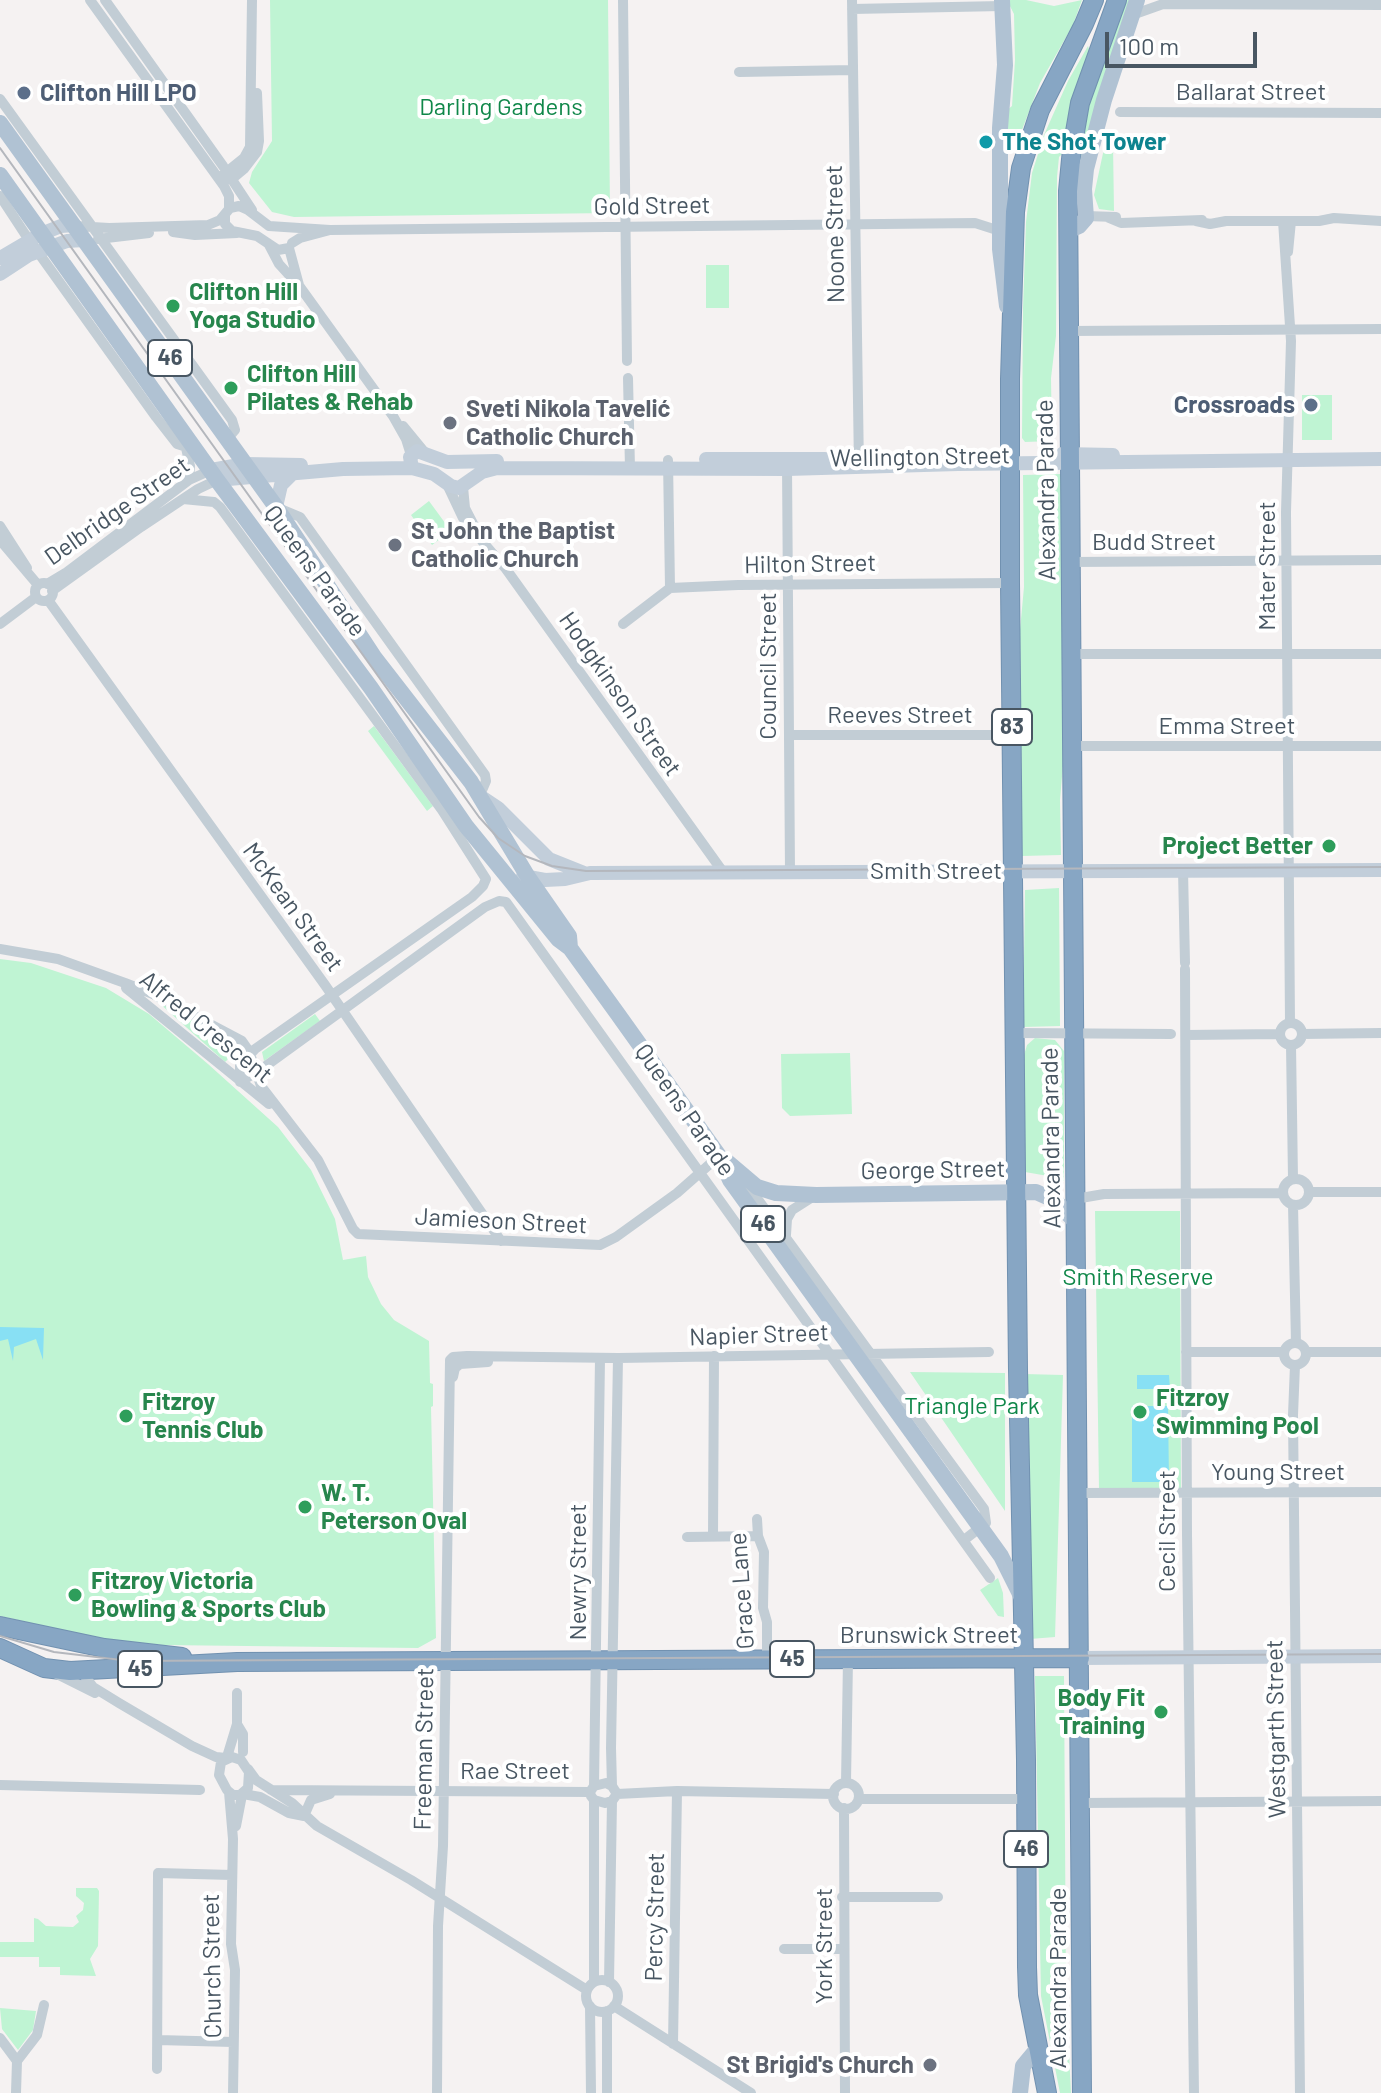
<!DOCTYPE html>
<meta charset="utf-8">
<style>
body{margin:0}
#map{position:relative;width:1381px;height:2093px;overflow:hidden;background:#f5f2f2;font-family:Barlow,sans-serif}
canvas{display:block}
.scale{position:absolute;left:1105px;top:32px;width:152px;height:36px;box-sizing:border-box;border:4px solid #485662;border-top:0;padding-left:10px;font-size:24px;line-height:28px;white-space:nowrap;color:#485662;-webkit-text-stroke:6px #fff;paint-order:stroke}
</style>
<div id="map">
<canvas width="1381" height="2093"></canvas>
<div class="scale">100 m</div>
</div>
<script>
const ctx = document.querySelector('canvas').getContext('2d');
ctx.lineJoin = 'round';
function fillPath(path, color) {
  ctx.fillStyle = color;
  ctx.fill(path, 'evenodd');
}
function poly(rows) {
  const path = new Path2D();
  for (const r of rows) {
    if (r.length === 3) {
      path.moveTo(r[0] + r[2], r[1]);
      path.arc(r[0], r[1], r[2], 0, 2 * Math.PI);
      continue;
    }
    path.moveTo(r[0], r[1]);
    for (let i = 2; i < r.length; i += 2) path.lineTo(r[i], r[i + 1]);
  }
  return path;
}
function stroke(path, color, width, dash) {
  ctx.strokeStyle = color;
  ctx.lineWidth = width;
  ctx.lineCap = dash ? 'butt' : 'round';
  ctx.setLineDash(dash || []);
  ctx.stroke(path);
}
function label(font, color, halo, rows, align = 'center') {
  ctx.font = font + ' Barlow,sans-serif';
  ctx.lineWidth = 8;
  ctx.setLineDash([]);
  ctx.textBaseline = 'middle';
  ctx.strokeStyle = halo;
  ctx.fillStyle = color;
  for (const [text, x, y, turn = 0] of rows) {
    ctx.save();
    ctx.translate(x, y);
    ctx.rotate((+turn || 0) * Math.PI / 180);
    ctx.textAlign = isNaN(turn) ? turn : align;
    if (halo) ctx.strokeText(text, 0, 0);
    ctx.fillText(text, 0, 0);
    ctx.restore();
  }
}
fillPath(poly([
 [270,0,608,0,610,213,294,217,272,212,249,183,252,172,272,141],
 [1007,0,1026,0,1054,6,1082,0,1073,25,1040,83,1015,148,1004,149,1006,111,1012,106,1015,60,1014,14],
 [1127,0,1133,0,1076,222,1078,162,1088,107],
 [1088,46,1090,52,1078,87,1063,153,1059,157,1057,177,1056,336,1051,378,1052,441,1025,442,1022,438,1023,308,1026,222,1032,173,1044,135,1068,81],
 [1105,144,1113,144,1114,211,1099,209,1094,195],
 [706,265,729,265,729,308,706,308],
 [1302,395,1332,395,1332,440,1302,440],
 [1061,474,1064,753,1060,800,1061,855,1022,856,1020,630,1024,587,1023,475],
 [429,501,451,531,432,545,411,515],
 [374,726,433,806,427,811,368,731],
 [1059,888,1060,1026,1023,1027,1025,890],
 [0,959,31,963,106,988,149,1014,208,1064,278,1127,311,1170,335,1219,343,1260,366,1256,368,1277,381,1304,394,1320,429,1341,430,1383,433,1384,433,1406,431,1407,436,1638,418,1648,162,1645,101,1639,0,1616],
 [158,1002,216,1032,240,1048,225,1062],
 [315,1014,320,1021,264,1061,262,1052],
 [1035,1038,1055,1040,1064,1051,1064,1181,1060,1182,1048,1176,1025,1172,1024,1055,1027,1045],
 [850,1053,852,1114,790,1116,782,1108,781,1054],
 [1095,1211,1180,1211,1181,1489,1099,1489],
 [910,1372,1005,1373,1005,1511],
 [1024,1374,1063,1375,1055,1637,1030,1639],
 [998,1578,1003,1593,1004,1617,998,1616,980,1590],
 [1035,1676,1064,1676,1066,1993,1071,2093,1060,2093,1041,1996],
 [76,1888,97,1888,99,1891,98,1946,90,1959,96,1976,60,1975,60,1967,39,1967,39,1957,0,1957,0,1942,34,1942,34,1918,38,1919,46,1926,73,1927,79,1922,76,1916,83,1910,84,1903,76,1896],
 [0,2008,36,2011,33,2030,18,2050,2,2029]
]), '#bff4d3');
fillPath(poly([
 [0,1327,44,1328,43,1360,36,1339,14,1347,13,1361,8,1339,0,1341],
 [1137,1375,1169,1375,1170,1389,1137,1389],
 [1132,1406,1168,1406,1169,1482,1132,1482]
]), '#88e0f4');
const highway = poly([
 [0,1626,104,1648,182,1657],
 [0,1648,44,1668,70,1671,237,1662,1080,1658],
 [1047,2093,1028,1995,1027,1967,1026,1760,1018,1370,1010,583,1010,379,1015,212,1021,168,1040,110,1084,24,1094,0],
 [1082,2093,1068,191,1072,149,1080,103,1117,0]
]);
stroke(highway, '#7191b0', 20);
stroke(poly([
 [90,0,224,186,229,196,229,209],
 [105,0,223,166,252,210],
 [623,0,627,361],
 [852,0,859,468],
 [852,9,1002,6],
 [1132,15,1163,4,1381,5],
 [739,72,853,70],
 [0,99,232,420,235,430,228,438],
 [1120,112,1381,113],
 [223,175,244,158,250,147,252,0],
 [229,179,232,179,244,169,257,152,259,141,257,93],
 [0,196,25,234,156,417,177,444,196,450],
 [225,214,225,224,232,231,257,236,278,250,289,248],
 [1086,216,1116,217],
 [1109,218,1121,223,1202,220],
 [1196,221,1210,224,1226,221,1319,221,1334,218,1381,221],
 [1283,221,1291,341,1286,512,1290,1023],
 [75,226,109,228,208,225,220,220,230,208,239,206,248,210,269,226,330,230,975,223,1000,231],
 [173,232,195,235,237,233],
 [98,239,149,233],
 [268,243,279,264,300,287,393,416,406,439,411,455],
 [292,243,300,238,330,230],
 [289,248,299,285],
 [1288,252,1291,221],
 [1068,331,1381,329],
 [628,378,630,469],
 [403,426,426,454],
 [186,448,190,466,189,480],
 [668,460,670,588],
 [787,465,790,872],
 [446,482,463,518],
 [463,487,465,508,482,541,506,569,723,872],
 [183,499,214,502,220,507,442,810,486,879,483,886,472,897,255,1049,240,1065,240,1082,263,1068,485,907,499,901,506,902,990,1578],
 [276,507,300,517,485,775,486,781,480,795],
 [0,526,27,568],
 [0,540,38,585],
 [1071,562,1381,560],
 [44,592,9],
 [47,584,67,572,189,480,211,470],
 [52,591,141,527,198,489,217,480],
 [48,600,325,985,501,1241],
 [0,624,36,597],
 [623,624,670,588,738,585,1010,583],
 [1072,654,1381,654],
 [789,735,1012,735],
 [1072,746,1381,746],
 [1183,870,1185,963],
 [0,949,58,959,125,983,153,994,242,1041,249,1051,261,1086,318,1160,353,1229,358,1234,600,1245,616,1237,677,1193,719,1156],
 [1185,969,1187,1534,1194,2093],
 [126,988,269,1104],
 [1291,1034,11],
 [1014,1033,1171,1034],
 [1302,1034,1381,1033],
 [1186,1035,1280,1034],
 [1291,1045,1293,1179],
 [1296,1192,13],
 [748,1186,984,1509,986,1523,964,1540],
 [1310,1192,1381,1192],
 [1075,1199,1104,1194,1283,1193],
 [1293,1205,1296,1343],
 [786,1235,787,1219,792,1210,814,1196],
 [1295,1354,11],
 [1186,1352,1284,1352],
 [1306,1352,1381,1352],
 [1295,1365,1293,1415,1300,2093],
 [453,1377,455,1368,460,1364,488,1362],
 [1079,1493,1381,1492],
 [757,1519,758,1536,764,1552,763,1608,767,1622,767,1659],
 [713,1536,714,1356],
 [687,1537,758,1536],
 [81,1671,93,1687,119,1703,192,1746,216,1757,226,1758],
 [55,1673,95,1693],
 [237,1724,243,1734,243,1752],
 [227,1757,237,1724,237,1693],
 [232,1757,241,1760,249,1772,248,1788,240,1795,233,1795,227,1790,219,1775,221,1762,232,1757],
 [248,1769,256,1780,292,1803,317,1826,411,1880,587,1990],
 [846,1783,848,1659],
 [846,1796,13],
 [0,1785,200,1790],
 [594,1786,600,1358],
 [612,1786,606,1783,594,1786,590,1792,591,1796,594,1800,605,1803,612,1801,617,1794,612,1786,611,1748,618,1358],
 [271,1790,590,1792],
 [229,1792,233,1839,231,1944,235,1970,233,2093],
 [243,1794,260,1797,289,1813,304,1816],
 [617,1794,677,1791,834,1794],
 [859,1799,1026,1799],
 [594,1800,594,1982],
 [1081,1803,1381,1801],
 [844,1808,845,2093],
 [304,1816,311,1800,330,1794],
 [236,1826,242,1795],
 [842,1897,938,1897],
 [784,1949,843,1949],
 [602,1996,16],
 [609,1982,612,1801],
 [590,2006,591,2093],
 [614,2006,751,2093],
 [607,2011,607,2093],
 [0,2038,17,2061],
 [158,2040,233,2042],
 [673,2044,677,1791],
 [157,2069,158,1873,232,1875],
 [16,2093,17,2061,37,2035,44,2005],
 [437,2093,438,1926,443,1846,450,1360,453,1357,467,1356,618,1358,989,1352]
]), '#c2cdd5', 10);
stroke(poly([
 [0,258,41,234,61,226,74,225],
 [0,274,29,255,67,241,84,240],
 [1062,454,1113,455],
 [706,459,825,459],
 [412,468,410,457,417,451,447,462,497,461],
 [211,470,245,464,301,465],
 [217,480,343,469,412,468,434,474,451,486,459,488,482,472,497,468,787,469,958,464,1381,459],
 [276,507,281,485,293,473],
 [480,796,498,808,549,859,584,873],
 [523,876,545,880,565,879,590,873,1381,870],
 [1080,1658,1381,1656]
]), '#c2ceda', 14);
stroke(poly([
 [1002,0,1005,65,1000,128,1000,249,1007,306],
 [0,123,276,507,374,657,471,782,528,877,569,936,570,948],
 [0,175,217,480,371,688,466,826,558,939,570,948,617,1013,719,1156,730,1180,1001,1556,1023,1600],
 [1068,231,1079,226,1086,218,1084,189,1086,169,1104,100,1137,0],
 [724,1159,757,1187,776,1193,816,1195,1036,1192,1054,1200,1076,1222],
 [1020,2093,1023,2066,1038,2048]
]), '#b0c2d3', 16);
stroke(highway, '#87a6c4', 18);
stroke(poly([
 [0,148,479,817,498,838,525,856,552,866,586,871,1381,867],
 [0,1636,54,1652,130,1661,1381,1654]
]), '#b4b7bd', 2);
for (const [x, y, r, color] of [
 [24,93,8,"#5c6f8a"],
 [986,142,8,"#0f9aa8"],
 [173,306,8,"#2e9e5b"],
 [231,388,8,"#2e9e5b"],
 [1311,405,8,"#5c6f8a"],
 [450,423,8,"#6b7280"],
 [395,545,8,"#6b7280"],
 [1329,846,8,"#2e9e5b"],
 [1140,1412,8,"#2e9e5b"],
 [126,1416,8,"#2e9e5b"],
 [305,1507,8,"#2e9e5b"],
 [75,1595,8,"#2e9e5b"],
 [1161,1712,8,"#2e9e5b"],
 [930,2065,8,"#6b7280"]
]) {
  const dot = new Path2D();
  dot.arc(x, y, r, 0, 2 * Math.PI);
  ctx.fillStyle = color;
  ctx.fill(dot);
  stroke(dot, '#fff', 3);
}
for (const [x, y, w] of [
 [170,358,44],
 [1012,727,40],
 [763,1224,44],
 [792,1659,44],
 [140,1669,44],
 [1026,1849,44]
]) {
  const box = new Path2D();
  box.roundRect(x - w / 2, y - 18, w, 36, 6);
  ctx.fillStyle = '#fff';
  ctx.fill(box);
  stroke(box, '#485662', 2);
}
label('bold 22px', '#485662', null, [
 ["46",170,358],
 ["83",1012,727],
 ["46",763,1224],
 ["45",792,1659],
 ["45",140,1669],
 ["46",1026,1849]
]);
label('24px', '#485662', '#fff', [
 ["Ballarat Street",1251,92],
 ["Gold Street",652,206,-1],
 ["Noone Street",835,234,-91],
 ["Wellington Street",920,457,-1],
 ["Alexandra Parade",1046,490,-91],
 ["Delbridge Street",117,511,-35],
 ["Budd Street",1154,542],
 ["Hilton Street",810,564,-1],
 ["Mater Street",1267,566,-90],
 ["Queens Parade",315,571,54],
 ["Council Street",768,666,-90],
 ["Hodgkinson Street",620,694,55],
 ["Reeves Street",900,715],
 ["Emma Street",1227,726],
 ["Smith Street",936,871],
 ["McKean Street",293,907,54],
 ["Alfred Crescent",206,1027,39],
 ["Queens Parade",685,1110,55],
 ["Alexandra Parade",1051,1138,-91],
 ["George Street",933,1170,-1],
 ["Jamieson Street",501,1221,3],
 ["Napier Street",759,1335,-2],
 ["Young Street",1278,1472],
 ["Cecil Street",1167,1531,-90],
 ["Newry Street",578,1572,-90],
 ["Grace Lane",742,1591,-94],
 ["Brunswick Street",929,1635],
 ["Westgarth Street",1276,1729,-91],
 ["Freeman Street",424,1749,-89],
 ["Rae Street",515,1771],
 ["Percy Street",655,1917,-89],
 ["York Street",824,1946,-90],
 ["Church Street",212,1966,-91],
 ["Alexandra Parade",1058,1978,-90]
]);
label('bold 24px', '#4e5e75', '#fff', [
 ["Clifton Hill LPO",40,93],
 ["Crossroads",1295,405,"right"]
], 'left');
label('24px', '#0f8749', '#fff', [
 ["Darling Gardens",501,107],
 ["Smith Reserve",1138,1277],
 ["Triangle Park",972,1406]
]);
label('bold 24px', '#0d838f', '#fff', [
 ["The Shot Tower",1002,142]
], 'left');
label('bold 24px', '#27864d', '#fff', [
 ["Clifton Hill",189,292],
 ["Yoga Studio",189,320],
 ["Clifton Hill",247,374],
 ["Pilates & Rehab",247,402],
 ["Project Better",1313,846,"right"],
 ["Fitzroy",1156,1398],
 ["Swimming Pool",1156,1426],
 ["Fitzroy",142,1402],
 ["Tennis Club",142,1430],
 ["W. T.",321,1493],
 ["Peterson Oval",321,1521],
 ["Fitzroy Victoria",91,1581],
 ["Bowling & Sports Club",91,1609],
 ["Body Fit",1145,1698,"right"],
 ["Training",1145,1726,"right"]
], 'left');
label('bold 24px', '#5b616d', '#fff', [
 ["Sveti Nikola Tavelić",466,409],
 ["Catholic Church",466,437],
 ["St John the Baptist",411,531],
 ["Catholic Church",411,559],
 ["St Brigid's Church",914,2065,"right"]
], 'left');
</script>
